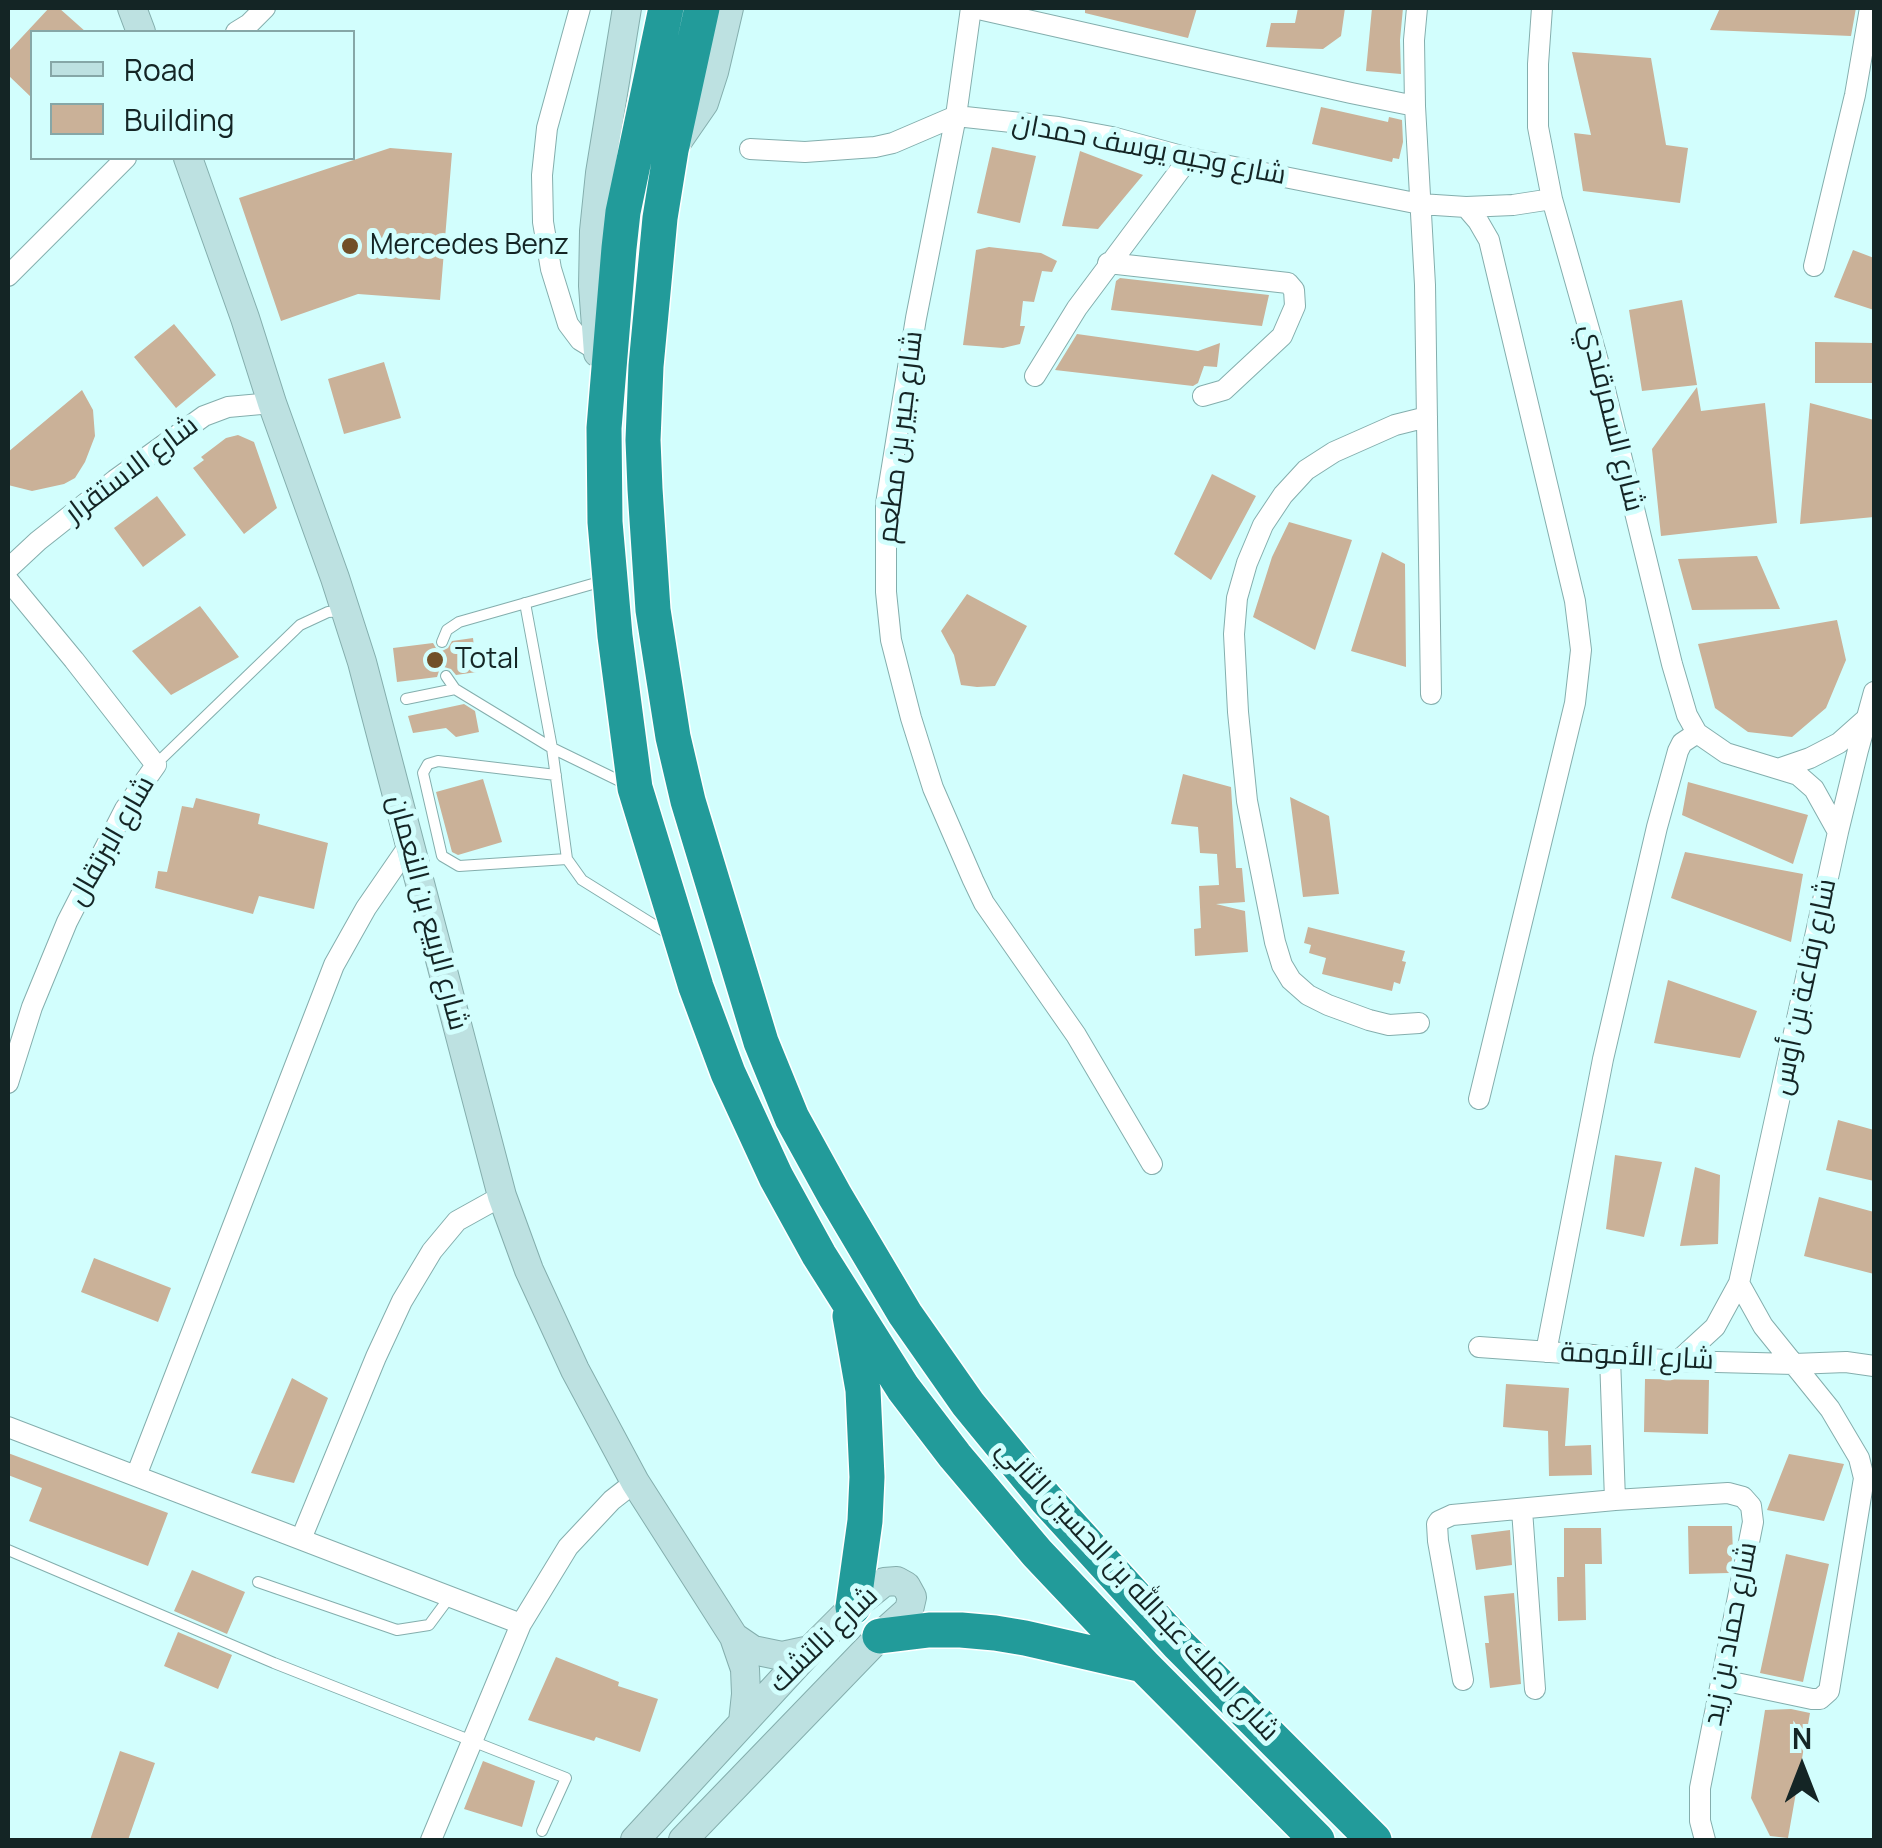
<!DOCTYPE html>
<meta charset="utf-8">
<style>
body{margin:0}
#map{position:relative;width:1882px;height:1848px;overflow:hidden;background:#d2fefd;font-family:Manrope,sans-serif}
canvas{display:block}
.frame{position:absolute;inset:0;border:10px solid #142525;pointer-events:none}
.legend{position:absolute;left:30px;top:30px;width:325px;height:130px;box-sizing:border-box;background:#d2fefd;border:2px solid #86a7a7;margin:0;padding:12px 18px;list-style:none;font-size:30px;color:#142525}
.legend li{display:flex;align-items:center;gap:20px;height:50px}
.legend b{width:50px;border:2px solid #86a7a7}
.north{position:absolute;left:1752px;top:1718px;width:100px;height:100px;-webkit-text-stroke:8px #d2fefd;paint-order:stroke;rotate:0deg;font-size:28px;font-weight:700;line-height:40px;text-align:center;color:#142525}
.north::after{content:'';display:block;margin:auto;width:35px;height:45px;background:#142525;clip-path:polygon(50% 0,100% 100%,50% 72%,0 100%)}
</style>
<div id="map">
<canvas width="1882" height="1848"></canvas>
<div class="frame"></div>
<ul class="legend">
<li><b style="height:12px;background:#bde1e1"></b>Road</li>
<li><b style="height:28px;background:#cab198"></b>Building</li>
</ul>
<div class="north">N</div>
</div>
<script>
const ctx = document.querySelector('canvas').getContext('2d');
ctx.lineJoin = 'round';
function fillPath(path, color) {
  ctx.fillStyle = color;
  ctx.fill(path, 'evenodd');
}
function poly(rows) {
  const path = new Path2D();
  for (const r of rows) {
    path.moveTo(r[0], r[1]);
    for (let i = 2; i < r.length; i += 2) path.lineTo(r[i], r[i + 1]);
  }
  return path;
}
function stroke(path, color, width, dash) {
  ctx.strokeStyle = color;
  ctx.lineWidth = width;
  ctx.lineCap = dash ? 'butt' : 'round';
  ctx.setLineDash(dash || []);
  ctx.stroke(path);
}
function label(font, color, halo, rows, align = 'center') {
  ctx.font = font + ' Manrope,Cairo,sans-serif';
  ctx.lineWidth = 10;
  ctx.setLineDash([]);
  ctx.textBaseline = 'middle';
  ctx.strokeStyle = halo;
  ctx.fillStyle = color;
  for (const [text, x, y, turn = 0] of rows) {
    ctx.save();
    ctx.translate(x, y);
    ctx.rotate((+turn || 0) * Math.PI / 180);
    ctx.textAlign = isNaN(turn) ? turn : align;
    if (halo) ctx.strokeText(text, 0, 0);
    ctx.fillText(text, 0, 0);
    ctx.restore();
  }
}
fillPath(poly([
 [49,8,59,8,86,32,32,32,32,98,8,75,8,52],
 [1085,8,1197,8,1188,38,1085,13],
 [1298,8,1345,8,1341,36,1323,49,1266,47,1271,23,1295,23],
 [1372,8,1403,8,1400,40,1401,74,1366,71],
 [1720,8,1856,8,1851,36,1710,30],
 [1572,52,1651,58,1666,145,1688,148,1680,203,1583,191,1574,133,1591,135],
 [1321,107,1388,122,1389,117,1402,120,1403,142,1399,159,1393,158,1392,162,1312,144],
 [992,147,1036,156,1020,223,977,213],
 [390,148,452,153,440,300,358,294,281,321,239,198],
 [1080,151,1143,175,1098,229,1062,226],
 [989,247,1041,253,1057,261,1052,272,1042,271,1034,302,1023,301,1020,326,1025,326,1020,344,1003,348,963,345,976,250],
 [1853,250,1874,258,1874,310,1834,297],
 [1120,278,1269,295,1262,326,1111,310,1116,281],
 [1682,300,1697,385,1642,391,1629,310],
 [174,324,216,375,176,408,134,357],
 [1077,334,1198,351,1220,343,1217,367,1204,366,1198,383,1193,386,1055,370],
 [1815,342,1874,343,1874,383,1815,383],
 [384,362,401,418,344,434,328,379],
 [1697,387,1701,411,1765,403,1777,523,1661,536,1652,449],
 [82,390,93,410,95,436,85,462,75,478,64,484,32,491,8,485,8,452],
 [1810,403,1874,420,1874,517,1800,524],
 [238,435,254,442,277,508,244,534,193,468,204,460,201,457,226,438],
 [1212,474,1256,496,1211,580,1174,554],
 [157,496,186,535,143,567,114,528],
 [1289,522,1352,540,1315,650,1253,617,1272,557],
 [1382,552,1405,564,1406,667,1351,651],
 [1757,556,1780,609,1692,610,1678,559],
 [967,594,1027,626,995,686,977,687,961,685,954,655,941,631],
 [200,606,239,657,171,695,132,651],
 [1837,620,1846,660,1826,708,1792,737,1748,732,1715,708,1698,644],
 [473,638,477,672,456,675,451,669,444,667,439,671,437,677,397,682,393,648,433,643,436,648,442,651,448,648,452,641],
 [464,704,475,711,479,732,456,737,446,728,413,733,408,716],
 [1183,774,1231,787,1236,868,1242,868,1245,902,1216,904,1245,911,1248,952,1195,956,1194,929,1201,928,1199,886,1219,885,1217,854,1200,853,1198,827,1171,824],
 [483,779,502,842,458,855,452,852,436,792],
 [1688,782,1808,815,1793,864,1682,815],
 [1290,797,1329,816,1339,894,1303,897],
 [196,798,260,814,258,824,328,843,314,909,259,896,253,914,155,888,158,871,167,872,182,806,193,808],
 [1685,852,1803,874,1791,942,1671,898],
 [1308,927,1405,951,1402,961,1406,962,1400,984,1394,982,1392,991,1322,974,1326,958,1309,953,1311,945,1304,943],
 [1668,980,1757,1011,1740,1058,1654,1043],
 [1838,1120,1874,1130,1874,1181,1826,1170],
 [1615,1155,1662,1162,1644,1237,1606,1229],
 [1695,1167,1720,1175,1718,1244,1680,1246],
 [1819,1197,1874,1212,1874,1274,1804,1256],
 [94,1258,171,1288,158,1322,81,1292],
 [292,1378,328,1398,294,1483,251,1473],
 [1645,1379,1709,1380,1708,1434,1644,1432],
 [1506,1384,1569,1388,1565,1446,1591,1445,1592,1475,1549,1476,1548,1431,1503,1427],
 [8,1453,168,1513,148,1566,29,1521,42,1488,8,1475],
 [1789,1454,1844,1464,1824,1521,1767,1510],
 [1688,1526,1732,1526,1733,1554,1729,1573,1689,1574],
 [1564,1528,1601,1528,1602,1564,1585,1564,1586,1620,1558,1621,1557,1577,1564,1577],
 [1510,1530,1512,1565,1476,1570,1471,1535],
 [1786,1554,1829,1564,1803,1682,1760,1673],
 [192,1570,245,1592,227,1634,174,1611],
 [1514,1593,1521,1684,1490,1688,1485,1643,1489,1643,1484,1596],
 [178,1632,232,1655,218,1689,164,1666],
 [556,1657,619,1682,618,1686,658,1699,640,1752,596,1737,594,1741,528,1720],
 [1791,1709,1810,1713,1788,1838,1770,1836,1751,1798,1765,1710],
 [120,1751,155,1763,128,1840,90,1840],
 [483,1761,535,1781,522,1827,464,1809]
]), '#cab198');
const lane = poly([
 [525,603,552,748,567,859,582,880,667,933],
 [442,642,447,630,459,622,603,581],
 [446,676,455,689,552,748,628,785],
 [406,699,455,689],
 [156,764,300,625,328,612,345,611],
 [556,775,438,761,428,764,423,773,442,856,459,866,567,859],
 [8,1550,274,1663,566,1778,542,1831],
 [258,1582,397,1630,429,1625,449,1598]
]);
const street = poly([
 [580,8,547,128,542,175,543,222,551,269,568,324,580,340,598,351],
 [971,8,956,116,916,318,886,504,886,592,891,640,911,718,933,788,973,880,984,903,1076,1035,1152,1164],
 [974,8,1351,93,1415,106],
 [1417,8,1414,40,1415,106,1425,285,1431,694],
 [1542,8,1538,64,1538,127,1552,199,1598,361,1672,664,1687,715,1697,733,1726,753,1798,775,1814,789,1838,832],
 [236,32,249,24,265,8],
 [750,149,805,152,875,147,893,143,956,116,1058,127,1112,137,1189,158,1420,204,1466,207,1513,205,1552,199],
 [1466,207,1478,221,1489,240,1575,601,1581,650,1575,703,1479,1099],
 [1108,263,1288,283,1294,290,1295,306,1282,336,1224,390,1203,396],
 [1814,266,1855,95,1870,8],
 [8,276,126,158],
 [1035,376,1077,308,1189,158],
 [8,569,38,541,115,480,204,416,228,407,272,403],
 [8,580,74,660,156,765,125,809,67,922,32,1007,8,1083],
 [1781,768,1810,758,1839,743,1866,719],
 [1419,1023,1389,1025,1369,1020,1328,1005,1308,995,1291,980,1282,965,1275,942,1247,801,1238,712,1234,634,1237,598,1247,563,1263,525,1283,495,1306,470,1334,452,1395,425,1427,417],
 [1479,1347,1678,1361,1794,1364,1846,1362,1874,1366],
 [1546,1352,1603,1059,1657,827,1678,751,1682,743,1697,733],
 [1610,1357,1615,1500],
 [1678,1361,1715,1327,1739,1283,1838,832,1858,750,1874,692],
 [8,1427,521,1624],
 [136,1476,334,965,366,908,408,847],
 [1522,1510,1535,1689],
 [301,1539,376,1357,402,1301,432,1251,457,1221,502,1196],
 [1463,1680,1438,1541,1437,1524,1439,1521,1452,1515,1615,1500,1728,1493,1743,1497,1751,1506,1753,1522,1700,1788,1700,1821,1705,1840],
 [1722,1680,1812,1699,1820,1699,1829,1691,1864,1478,1859,1458,1830,1409,1763,1326,1739,1283],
 [431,1840,521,1624,568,1547,612,1500,635,1482]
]);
const secondary = poly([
 [132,8,141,32],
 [675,145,704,103,714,72,729,8],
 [188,158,245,318,272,403,335,578,362,662,502,1196,529,1270,575,1370,635,1482,734,1637,745,1669,746,1694,743,1722],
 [598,353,593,286,594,231,600,173,627,8],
 [734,1637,753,1650,782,1656,810,1650],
 [635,1840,810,1650,853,1607,884,1582,897,1581,906,1586,912,1597,909,1610,880,1636,683,1840]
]);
const highway = poly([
 [666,8,623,212,619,248,604,428,605,522,615,636,635,788,696,987,728,1073,776,1177,819,1255,903,1388,955,1456,1037,1553,1143,1665,1317,1840],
 [702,8,671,150,660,218,646,366,643,440,645,489,653,610,673,737,688,801,761,1042,792,1118,835,1196,905,1314,968,1404,1046,1499,1179,1645,1374,1840],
 [850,1316,863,1390,867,1477,865,1521,853,1607],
 [880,1636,929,1630,961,1630,995,1633,1025,1638,1143,1665]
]);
stroke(lane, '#84aead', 12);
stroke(street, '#84aead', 22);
stroke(secondary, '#84aead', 30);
stroke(highway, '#fff', 38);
stroke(lane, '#fff', 10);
stroke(street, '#fff', 20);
stroke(secondary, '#bde1e1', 28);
stroke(highway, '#229b9a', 35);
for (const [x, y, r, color] of [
 [350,246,10,"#714f27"],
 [435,660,10,"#714f27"]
]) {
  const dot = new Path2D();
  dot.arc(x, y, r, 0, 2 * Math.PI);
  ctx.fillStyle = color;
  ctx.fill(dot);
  stroke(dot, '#d2fefd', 4);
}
label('28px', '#142525', '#d2fefd', [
 ["شارع وجيه يوسف حمدان",1149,150,11],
 ["شارع السمرقندي",1611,418,76],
 ["شارع جبير بن مطعم",901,437,-83],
 ["شارع الاستقرار",132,470,-37],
 ["شارع البرتقال",112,841,-60],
 ["شارع الربيع بن النعمان",427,913,75],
 ["شارع رفاعة بن أوس",1805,987,-78],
 ["شارع الأمومة",1637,1357,3],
 ["شارع الملك عبدالله بن الحسين الثاني",1137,1591,47],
 ["شارع حماد بن زيد",1731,1634,-79],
 ["شارع نالتشك",824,1640,-44]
]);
label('28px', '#142525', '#d2fefd', [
 ["Mercedes Benz",370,246],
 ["Total",455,660]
], 'left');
</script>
